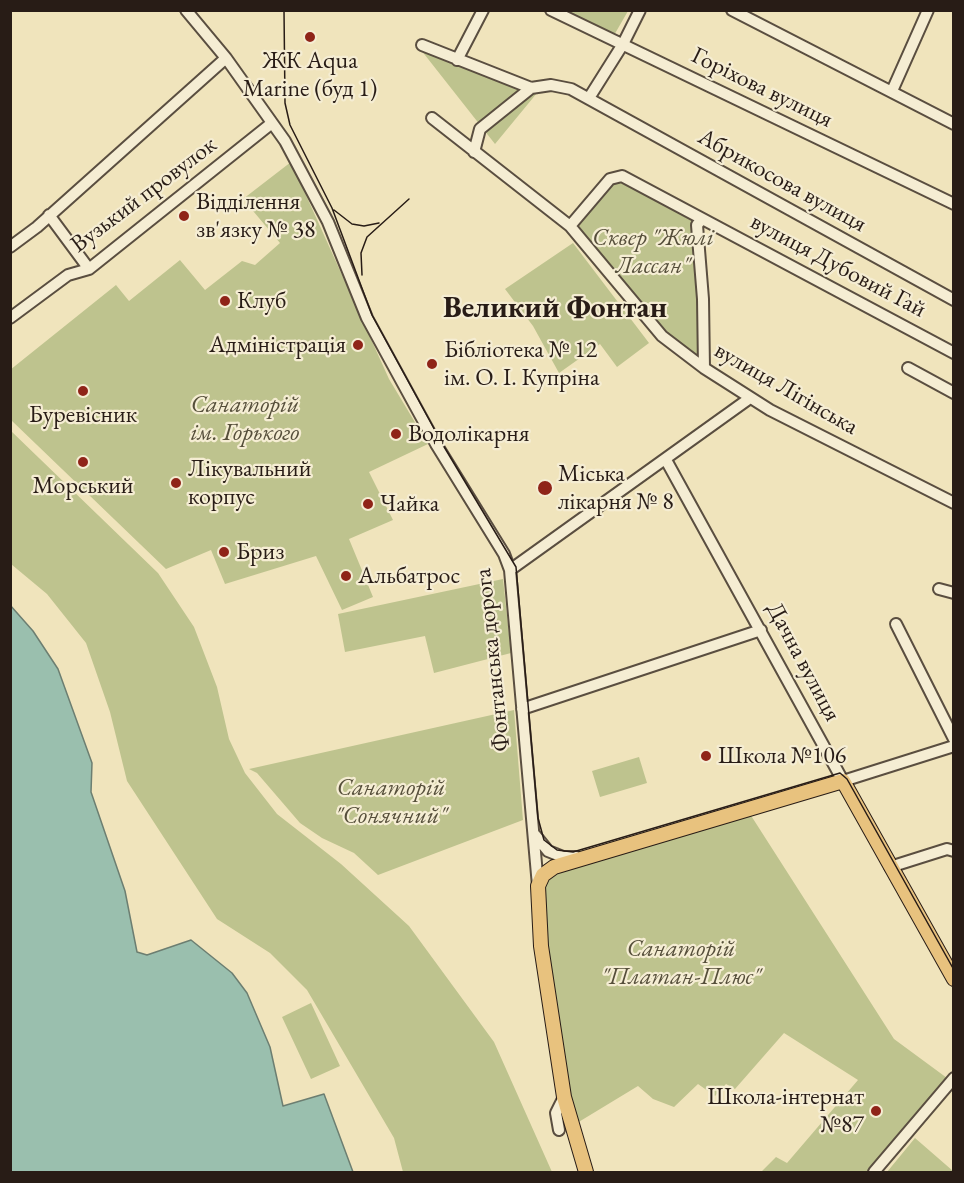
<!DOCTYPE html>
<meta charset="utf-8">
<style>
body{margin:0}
#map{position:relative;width:964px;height:1183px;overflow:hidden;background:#f0e4bc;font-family:"EB Garamond",serif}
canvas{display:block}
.frame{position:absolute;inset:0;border:12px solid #281c16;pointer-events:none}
</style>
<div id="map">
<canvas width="964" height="1183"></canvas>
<div class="frame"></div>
</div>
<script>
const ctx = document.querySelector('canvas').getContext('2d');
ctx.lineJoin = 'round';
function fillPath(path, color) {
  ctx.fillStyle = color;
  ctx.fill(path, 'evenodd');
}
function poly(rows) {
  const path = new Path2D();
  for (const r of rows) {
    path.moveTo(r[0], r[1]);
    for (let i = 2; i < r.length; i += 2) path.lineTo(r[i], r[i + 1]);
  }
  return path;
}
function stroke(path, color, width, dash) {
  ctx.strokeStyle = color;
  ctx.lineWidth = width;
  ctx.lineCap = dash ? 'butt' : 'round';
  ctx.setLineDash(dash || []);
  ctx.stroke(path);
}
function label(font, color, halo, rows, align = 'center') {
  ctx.font = font + ' "EB Garamond",serif';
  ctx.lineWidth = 4.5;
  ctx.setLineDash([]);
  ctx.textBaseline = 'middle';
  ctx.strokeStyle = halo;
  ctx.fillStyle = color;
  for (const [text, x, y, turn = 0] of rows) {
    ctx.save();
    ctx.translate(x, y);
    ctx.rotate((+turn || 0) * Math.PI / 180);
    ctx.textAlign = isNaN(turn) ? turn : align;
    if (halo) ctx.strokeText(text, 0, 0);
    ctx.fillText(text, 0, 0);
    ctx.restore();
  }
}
fillPath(poly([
 [557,11,628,11,613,37],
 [421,50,537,93,495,144],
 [291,162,389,379,428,444,369,472,393,520,349,539,373,597,342,610,316,556,225,584,211,550,166,569,11,420,10,370,116,285,129,301,180,260,205,290,242,261,255,265,280,243,243,199],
 [613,175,697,224,705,367,663,335,574,227],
 [573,243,649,343,617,367,600,344,559,373,533,326,505,289],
 [10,430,158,573,194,627,217,687,229,739,245,773,277,814,341,864,409,926,494,1042,552,1172,403,1172,394,1138,307,990,270,953,217,919,127,781,110,712,86,643,47,594,11,564],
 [503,579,511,653,434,673,425,636,345,652,338,614],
 [514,710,523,820,378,875,354,853,322,838,300,823,257,773,249,769],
 [639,757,647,783,600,797,592,771],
 [750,814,894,1039,947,1078,870,1172,761,1172,776,1157,787,1163,858,1080,784,1033,735,1089,726,1084,715,1096,698,1084,674,1107,653,1099,638,1086,577,1123,572,1113,547,949,543,880,552,873],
 [311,1003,340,1066,311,1079,282,1017],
 [915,1138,953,1171,953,1172,887,1172]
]), '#bec38e');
const water = poly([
 [10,605,33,631,58,669,92,763,91,792,125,891,137,952,147,955,191,940,232,973,247,993,270,1047,283,1106,324,1094,353,1172,11,1172,10,605]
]);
fillPath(water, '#9abfae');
stroke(water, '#6c7e71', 1.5);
const minor = poly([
 [186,10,226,58,285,141,328,222,367,318,436,444,504,554,510,570,538,886],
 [551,10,954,204],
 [732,10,954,124],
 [422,45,531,88],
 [457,60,483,10],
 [892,91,928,10],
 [589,98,623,44,640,10],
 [432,118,570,226,662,336,704,368,770,410,954,503],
 [474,152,480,129,531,88,551,85,571,89,954,300],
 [49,215,89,269],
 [702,219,697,225,703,299,704,368],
 [570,226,610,179,622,176,954,353],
 [10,247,37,227,226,58],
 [10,318,68,275,89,269,272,123],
 [908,368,954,393],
 [666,460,843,781,954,746],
 [510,570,750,398],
 [939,589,954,593],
 [896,624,954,739],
 [522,709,761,630],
 [535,835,548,851,563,857,576,857],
 [890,867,947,849,954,851],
 [559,1130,556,1113,564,1097],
 [874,1172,954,1078]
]);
const major = poly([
 [586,1172,564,1097,541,946,538,886,543,875,554,867,843,781,954,979]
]);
stroke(minor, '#5a4e40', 14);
stroke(major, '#281c16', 16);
stroke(minor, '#f5edd3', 10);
stroke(major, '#e8c27e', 14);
stroke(poly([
 [284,10,285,103,290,125,332,208,372,315,443,445,516,567,538,818,544,840,557,850,573,852,840,773,847,779,954,970],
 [334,210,352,224,364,226,379,223],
 [362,275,361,253,367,237,409,199]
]), '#281c16', 1.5);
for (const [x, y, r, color] of [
 [310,37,6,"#8f2418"],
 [184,216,6,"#8f2418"],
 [225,301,6,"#8f2418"],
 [358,345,6,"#8f2418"],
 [432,364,6,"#8f2418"],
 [83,391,6,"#8f2418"],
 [396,434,6,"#8f2418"],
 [83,462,6,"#8f2418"],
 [176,483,6,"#8f2418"],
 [545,488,8,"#8f2418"],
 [368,504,6,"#8f2418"],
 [224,552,6,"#8f2418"],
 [346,576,6,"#8f2418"],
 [706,756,6,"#8f2418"],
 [876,1111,6,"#8f2418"]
]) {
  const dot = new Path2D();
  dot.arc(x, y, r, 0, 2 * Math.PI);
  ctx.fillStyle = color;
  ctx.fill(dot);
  stroke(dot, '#f5edd3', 2);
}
label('24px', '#281c16', '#f5edd3', [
 ["ЖК Aqua",310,61,"center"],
 ["Marine (буд 1)",310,89,"center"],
 ["Відділення",196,202],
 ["зв'язку № 38",196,230],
 ["Клуб",237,301],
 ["Адміністрація",346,345,"right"],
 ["Бібліотека № 12",444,350],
 ["ім. О. І. Купріна",444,378],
 ["Буревісник",83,415,"center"],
 ["Водолікарня",408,434],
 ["Лікувальний",188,469],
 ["корпус",188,497],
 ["Міська",558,474],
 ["лікарня № 8",558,502],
 ["Морський",83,486,"center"],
 ["Чайка",380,504],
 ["Бриз",236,552],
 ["Альбатрос",358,576],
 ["Школа №106",718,756],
 ["Школа-інтернат",864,1097,"right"],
 ["№87",864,1125,"right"]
], 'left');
label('24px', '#281c16', '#f5edd3', [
 ["Горіхова вулиця",762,88,26],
 ["Абрикосова вулиця",782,181,29],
 ["Вузький провулок",144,195,-37],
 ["вулиця Дубовий Гай",838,266,28],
 ["вулиця Лігінська",786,389,30],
 ["Фонтанська дорога",493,660,-96],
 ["Дачна вулиця",803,662,62]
]);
label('italic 24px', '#554e3a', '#f5edd3', [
 ["Сквер \"Жюлі",653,238],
 ["Лассан\"",653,266],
 ["Cанаторій",245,405],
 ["ім. Горького",245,433],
 ["Санаторій",391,788],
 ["\"Сонячний\"",391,816],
 ["Санаторій",681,949],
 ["\"Платан-Плюс\"",681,977]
]);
label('bold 30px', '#281c16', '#f5edd3', [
 ["Великий Фонтан",555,309]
]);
</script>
